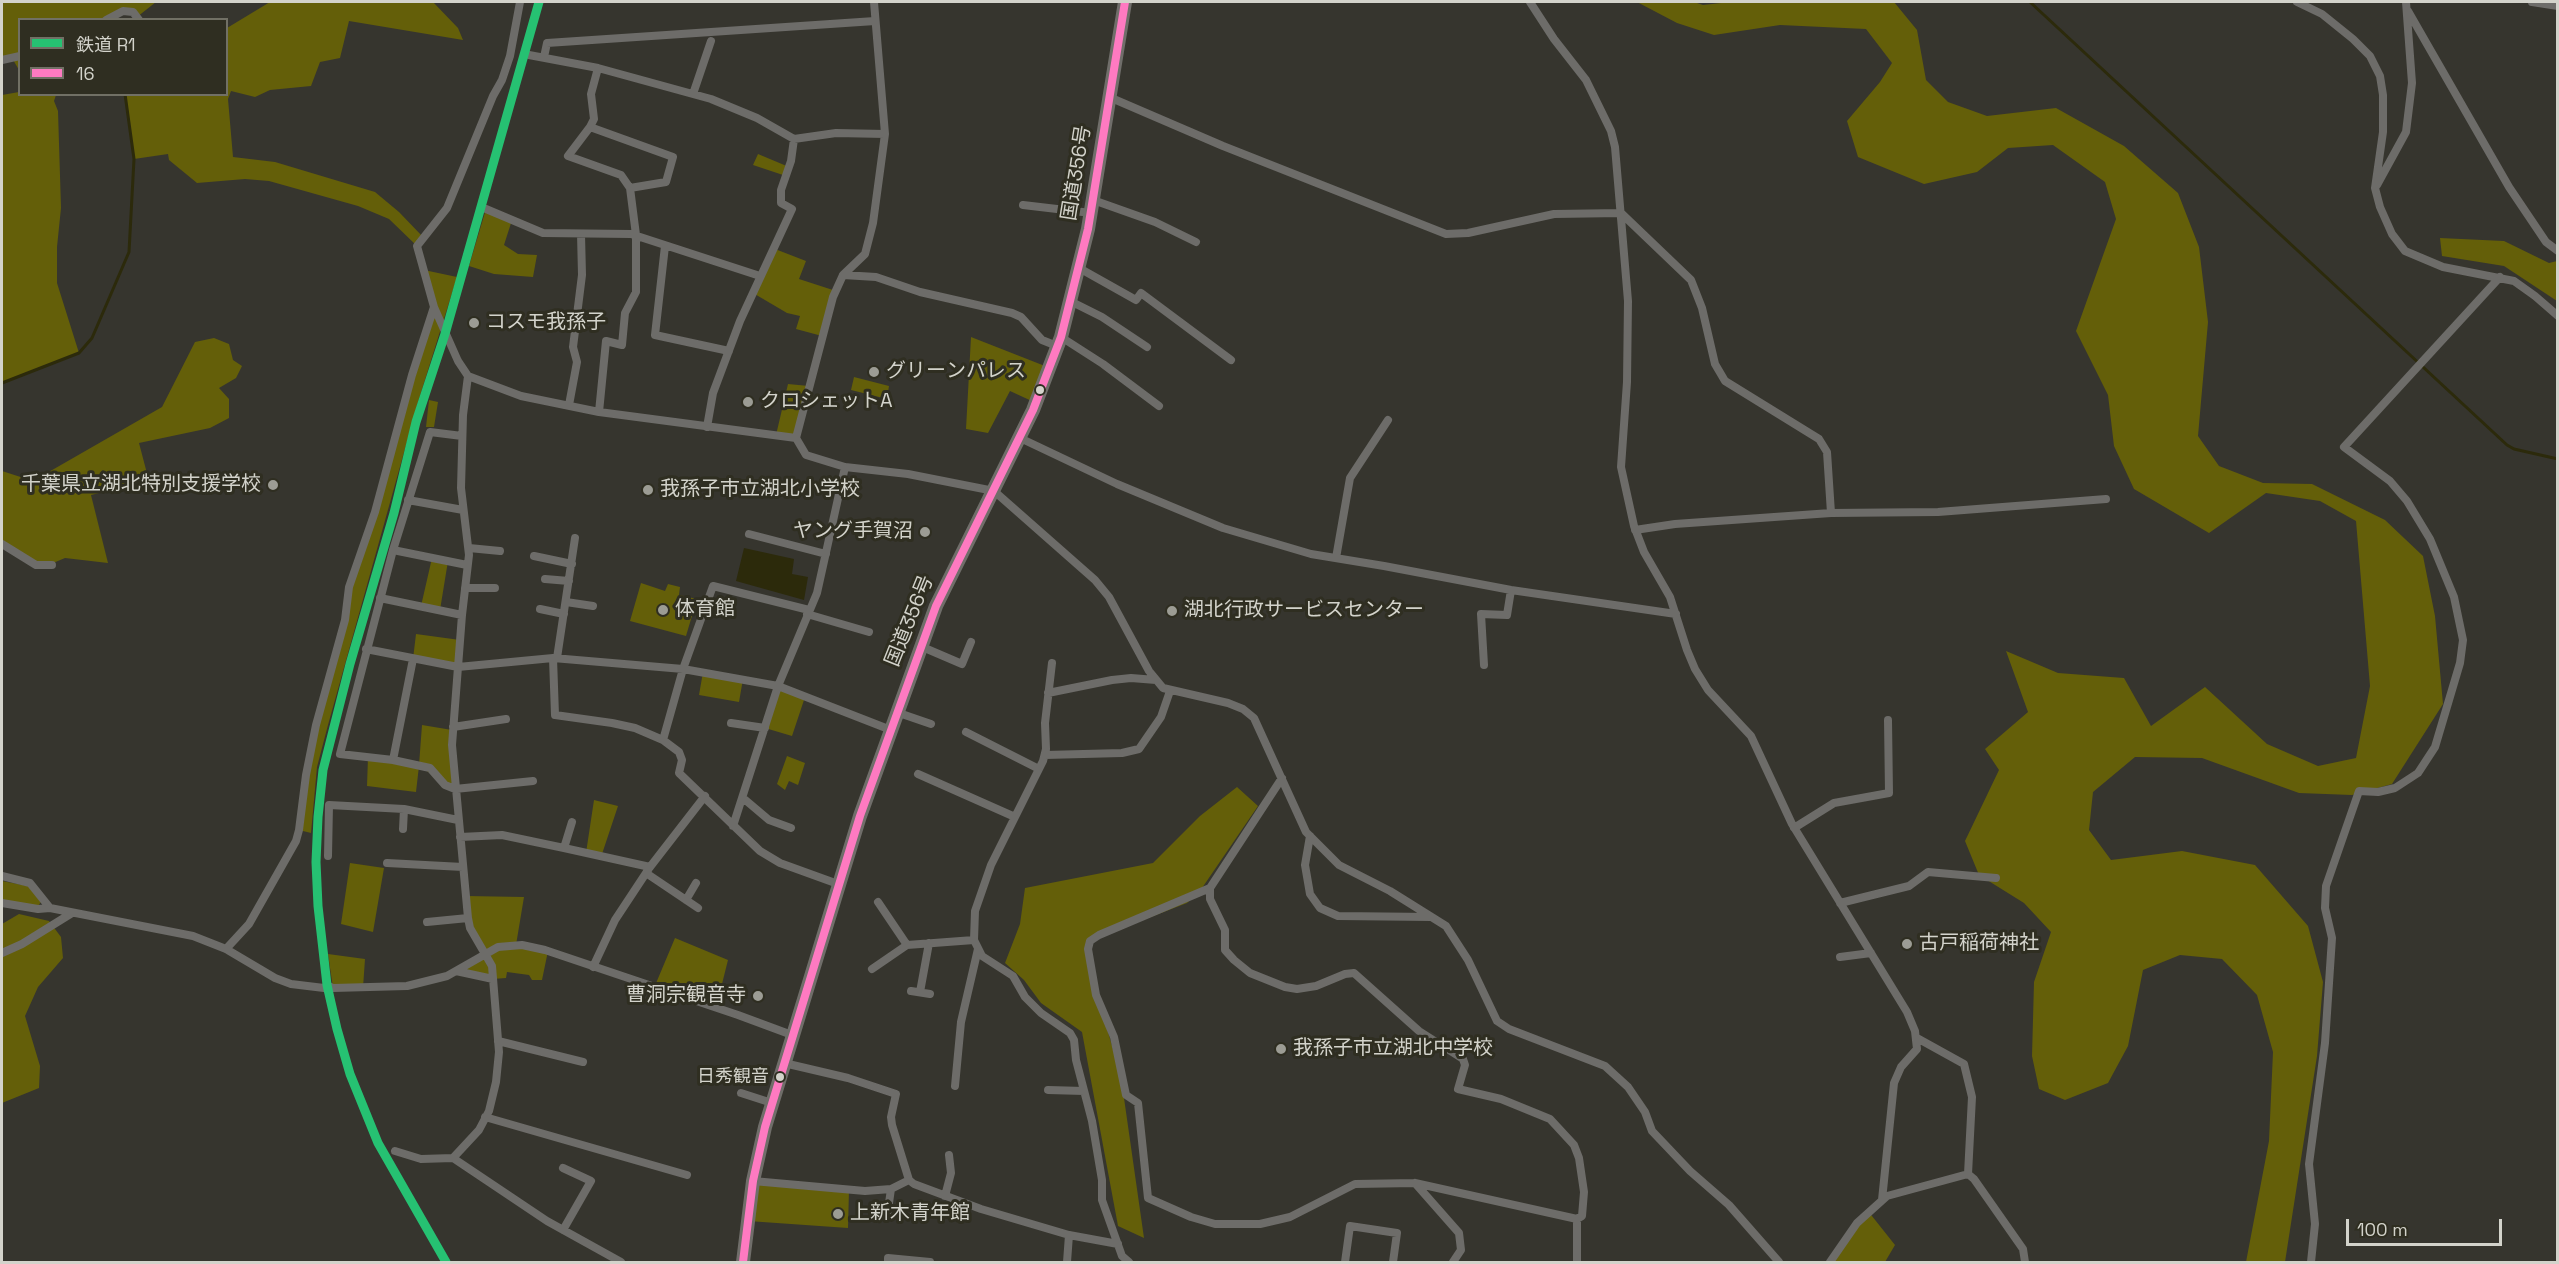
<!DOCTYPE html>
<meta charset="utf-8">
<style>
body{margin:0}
#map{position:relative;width:2559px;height:1264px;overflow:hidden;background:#36352e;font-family:"Space Grotesk","Noto Sans JP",sans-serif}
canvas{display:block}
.frame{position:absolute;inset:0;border:3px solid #d3d3cb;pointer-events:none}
.legend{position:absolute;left:18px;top:18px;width:210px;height:78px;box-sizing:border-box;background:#2f2e21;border:2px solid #717065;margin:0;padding:8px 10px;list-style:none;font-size:18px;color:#d3d3cb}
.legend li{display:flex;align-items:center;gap:12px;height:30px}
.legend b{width:30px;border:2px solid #717065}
.scale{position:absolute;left:2346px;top:1219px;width:156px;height:27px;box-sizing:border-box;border:3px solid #d3d3cb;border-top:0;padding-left:8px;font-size:18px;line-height:21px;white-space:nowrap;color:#d3d3cb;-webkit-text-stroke:4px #2f2e21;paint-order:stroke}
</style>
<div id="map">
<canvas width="2559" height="1264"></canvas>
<div class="frame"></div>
<ul class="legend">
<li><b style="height:8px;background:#26c172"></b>鉄道 R1</li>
<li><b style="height:8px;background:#fe7ac1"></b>16</li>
</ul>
<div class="scale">100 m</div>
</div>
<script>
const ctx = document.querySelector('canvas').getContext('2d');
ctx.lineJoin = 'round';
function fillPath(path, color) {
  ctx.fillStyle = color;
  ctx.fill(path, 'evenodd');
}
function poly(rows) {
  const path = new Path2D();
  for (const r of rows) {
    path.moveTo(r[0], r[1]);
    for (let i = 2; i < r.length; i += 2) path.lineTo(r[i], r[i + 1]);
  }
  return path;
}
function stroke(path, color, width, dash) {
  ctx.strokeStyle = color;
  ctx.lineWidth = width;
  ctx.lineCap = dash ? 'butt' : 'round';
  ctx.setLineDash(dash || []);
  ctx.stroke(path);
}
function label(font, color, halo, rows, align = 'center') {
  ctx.font = font + ' "Space Grotesk","Noto Sans JP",sans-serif';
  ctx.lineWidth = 6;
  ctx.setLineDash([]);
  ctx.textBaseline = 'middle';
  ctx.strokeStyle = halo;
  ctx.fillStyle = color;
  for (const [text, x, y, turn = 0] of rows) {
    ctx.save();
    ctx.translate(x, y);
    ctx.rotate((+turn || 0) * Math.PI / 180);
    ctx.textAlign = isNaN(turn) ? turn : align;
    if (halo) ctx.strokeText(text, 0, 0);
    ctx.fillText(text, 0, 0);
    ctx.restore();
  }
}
fillPath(poly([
 [2,2,156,2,137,17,133,12,106,19,20,20,19,70,12,58,2,60],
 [270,2,433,2,458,28,463,40,349,21,340,58,320,62,311,86,270,90,255,97,231,91,228,99,233,157,275,162,375,192,399,212,423,237,417,246,389,219,358,206,269,181,245,179,197,183,169,160,168,154,134,159,125,95,226,94,227,28],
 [1637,2,1694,2,1703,5,1730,2,1894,2,1917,30,1926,80,1948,102,1987,116,2056,108,2124,146,2178,193,2199,247,2208,322,2198,436,2219,466,2263,483,2312,484,2385,520,2423,556,2435,616,2443,704,2392,784,2352,795,2299,793,2202,758,2135,757,2093,792,2089,830,2111,860,2182,851,2255,865,2308,926,2323,982,2317,1056,2285,1262,2246,1262,2269,1141,2273,1052,2257,995,2222,959,2180,955,2143,970,2128,1046,2108,1083,2065,1100,2039,1089,2032,1056,2034,982,2051,932,2024,903,1979,875,1965,841,1999,770,1985,749,2028,712,2006,651,2058,673,2124,678,2151,726,2205,687,2267,744,2318,766,2356,758,2370,686,2356,521,2320,501,2266,493,2209,533,2134,489,2114,446,2108,395,2076,331,2116,219,2105,182,2053,145,2008,148,1977,172,1924,184,1858,157,1847,121,1880,82,1892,63,1866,29,1780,25,1714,35,1677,23],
 [19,92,20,94,56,95,54,101,58,111,61,208,57,247,57,283,79,353,2,383,2,95],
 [758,154,789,167,786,176,753,165],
 [486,209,512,220,504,245,518,254,537,255,533,277,494,274,469,266],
 [2440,238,2504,241,2549,263,2557,261,2557,301,2504,266,2442,256],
 [775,249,806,261,799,279,836,291,822,336,796,329,800,316,787,313,753,293],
 [424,270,457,277,418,402,328,725,317,767,311,833,299,830,306,775,349,587,434,307],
 [971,337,1050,368,1036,403,1010,391,988,433,966,429],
 [214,338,229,344,233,360,242,366,236,378,219,388,229,399,229,418,210,428,139,443,149,481,91,495,108,563,65,558,46,566,2,545,2,471,33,481,162,407,195,342],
 [854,377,889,386,887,399,851,390],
 [788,384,809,386,796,438,776,435],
 [429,400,438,402,434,427,426,427],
 [432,558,448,561,440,610,421,606],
 [641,583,665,591,668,584,680,587,679,595,697,599,686,636,630,621],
 [416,634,460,640,458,667,413,659],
 [703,672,743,679,739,702,699,695],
 [778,686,804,700,792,736,765,728],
 [422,725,452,730,455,789,419,766,416,792,367,786,368,757,419,765],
 [787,756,805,763,798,785,789,781,785,790,777,784],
 [1237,787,1258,806,1200,891,1187,903,1094,939,1087,959,1121,1077,1144,1238,1118,1226,1082,1032,1041,1003,1024,980,1005,963,1020,924,1025,888,1153,863,1200,816],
 [594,800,618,806,601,857,586,853],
 [350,863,384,868,373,932,341,924],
 [2,881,28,886,41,902,38,906,2,900],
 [466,896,524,897,516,945,548,951,542,980,532,980,529,975,507,972,506,978,493,979,456,971,485,954,470,928],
 [19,914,49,921,61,937,63,958,38,987,25,1016,40,1066,39,1088,2,1103,2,924],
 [675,938,728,960,716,1008,654,988],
 [328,954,365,959,363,988,333,988],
 [753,1181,849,1190,848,1228,748,1221],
 [1868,1211,1895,1245,1885,1262,1837,1262,1832,1259]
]), '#645f09');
fillPath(poly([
 [744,548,794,559,792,574,808,577,804,600,736,581]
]), '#2c2a0b');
stroke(poly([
 [2030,2,2507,445,2514,449,2558,459],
 [2,383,79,353,92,338,129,252,134,159,125,94]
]), '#2c2a0b', 3);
stroke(poly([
 [1530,2,1554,39,1586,80,1611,131,1615,147,1628,301,1627,382,1621,467,1634,526,1644,552,1670,597,1687,650,1695,669,1708,690,1751,736,1792,824,1907,1012,1915,1031,1917,1049,1901,1067,1894,1083,1882,1200],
 [2297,2,2322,14,2353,39,2370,56,2380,76,2383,95,2383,132,2375,188,2380,207,2392,234,2405,251,2443,267,2514,281,2535,296,2558,316],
 [2532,2,2558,6],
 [2408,11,2509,187,2546,242,2558,251],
 [106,20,123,11,133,12,139,20],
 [529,55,598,68,711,99,757,118,794,139,836,133,885,134],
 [544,57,547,43,875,21],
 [2,60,20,56],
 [693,94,711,41],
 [1109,97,1223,146,1446,234,1468,233,1554,214,1621,213,1691,280,1702,308,1715,364,1725,381,1819,439,1827,452,1831,513],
 [590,127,594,119,591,94,598,68],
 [2377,185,2406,132,2412,83,2406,2],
 [1093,200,1155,222,1196,242],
 [1023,205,1091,213],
 [486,209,543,233,631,234,760,276],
 [665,246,655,335,729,351],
 [1079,268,1136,300,1141,293,1231,360],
 [843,275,865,254,873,223,885,134,874,2],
 [1070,301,1102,317,1147,347],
 [434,307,458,361,468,376,521,396,599,412,796,438],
 [1061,337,1103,364,1159,406],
 [1057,346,1042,340,1021,317,1012,313,920,292,876,277,843,275,833,297,796,438,806,455,845,467,908,474,994,491,1095,580,1109,597,1149,671,1163,688,1228,703,1243,709,1254,718,1306,832,1339,865,1390,891,1446,926,1468,960,1497,1021,1509,1029,1605,1066,1628,1087,1645,1112,1652,1131,1690,1171,1729,1205,1779,1262],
 [468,376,463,415,461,488,469,555,462,615,452,745,468,918,470,928,492,966,499,1052,496,1082,489,1111,479,1130,453,1158,547,1221,621,1262],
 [569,405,577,362,573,347,582,275,581,234],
 [599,412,606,341,622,345,625,313,636,292,636,235,630,188,666,182,673,157,590,127,568,156,621,175,630,188],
 [707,427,713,393,740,321,792,209,781,203,781,190,791,161,794,139],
 [462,436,430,432,393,550,340,754,393,760,430,768,445,785,455,789,533,781],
 [1020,438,1117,484,1223,528,1311,554,1384,566,1511,590,1676,614],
 [408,500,463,510],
 [1635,530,1675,524,1831,513,1938,512,2106,499],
 [749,534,826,554],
 [2,544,36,565,52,565],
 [469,548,500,551],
 [393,550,467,565],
 [534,556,572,564],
 [1336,558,1350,478,1388,420],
 [545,579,569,581],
 [465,588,495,588],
 [380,598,462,615],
 [566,602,593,606],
 [540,609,564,614],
 [807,614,869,632],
 [920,646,962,664,971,642],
 [366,649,458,667,553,658,683,669,778,686,891,730],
 [553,658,555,715,612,723,635,728,663,740,679,752,682,760,679,773,760,851,780,863,838,884],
 [557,658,575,538],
 [1052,663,1045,723,1046,749,1043,761,991,865,975,911,974,940,982,956,1013,976,1025,997,1041,1013,1070,1033,1074,1040,1076,1060,1092,1121,1102,1180,1102,1200,1122,1256,1129,1262],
 [1484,665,1481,614,1507,615,1511,590],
 [1048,693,1112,680,1131,678,1156,680],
 [896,712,931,724],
 [731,723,765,728],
 [453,727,506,719],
 [966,732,1039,769],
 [663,740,683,669,713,586,809,610],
 [1045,755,1122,753,1139,749,1161,717,1170,691],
 [393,760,413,659],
 [918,774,1015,817],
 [1282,778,1210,888,1210,899,1225,930,1225,950,1234,960,1250,973,1285,987,1297,989,1316,986,1345,974,1354,973,1419,1031,1463,1059,1465,1065,1458,1089,1501,1099,1550,1119,1574,1145,1579,1158,1584,1192,1582,1216,1577,1219],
 [743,798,769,820,791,828],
 [733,826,778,686,817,593,845,467],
 [1794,828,1834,803,1889,793,1888,720],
 [403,829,404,809],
 [1310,836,1305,865,1310,894,1320,908,1338,916,1431,917],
 [460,837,502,835,564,848,572,822],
 [564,848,650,867],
 [328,856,329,805,404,809,458,820],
 [387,863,463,867],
 [646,873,698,908],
 [2,876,30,883,50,908],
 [1210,888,1099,935,1090,941,1088,949,1096,995,1114,1037,1126,1095,1138,1103,1148,1198,1191,1217,1215,1224,1260,1224,1290,1217,1355,1184,1415,1183,1577,1219,1577,1262],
 [686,900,696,883],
 [878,902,907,945,974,940],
 [2,903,38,909,50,908,193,936,226,949,275,978,291,984,324,988,327,985,333,988,407,986,447,976,498,947,522,945,545,950,738,1015,792,1035],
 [1840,903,1909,886,1928,872,1996,878],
 [427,922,468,918],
 [226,949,249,924,296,841,299,830,306,775,316,725,345,620,349,587,375,512,412,375,434,307,417,246,447,208,493,96,502,80,510,56,520,2],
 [2,953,22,944,72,913],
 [1840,957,1871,953],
 [593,967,615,920,650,867,705,796],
 [872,969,907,945],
 [456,971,493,979],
 [911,991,930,994],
 [920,992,929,943],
 [1917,1038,1964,1064,1972,1097,1968,1174],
 [498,1041,583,1062],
 [784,1063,848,1078,896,1094,891,1117,892,1125,909,1180,914,1184,981,1209,1069,1235,1118,1244],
 [955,1086,961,1022,978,949],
 [1048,1090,1084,1091],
 [741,1093,772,1103],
 [485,1117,687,1175],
 [395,1151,421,1159,453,1158],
 [753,1181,865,1191,891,1189,909,1180],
 [1415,1183,1459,1233,1461,1250,1453,1262],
 [945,1196,951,1173,949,1155],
 [887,1217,891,1189],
 [563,1230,591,1181,563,1168],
 [888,1262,888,1258,930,1262],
 [1067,1262,1069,1235],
 [1345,1262,1350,1226,1397,1233,1393,1262],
 [1830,1262,1857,1223,1887,1196,1968,1174,1974,1179,2023,1249,2025,1262],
 [2311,1262,2315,1224,2309,1164,2325,1043,2332,938,2325,908,2326,886,2359,791,2378,792,2395,788,2418,773,2435,747,2460,663,2463,640,2454,597,2430,539,2407,501,2390,481,2344,447,2500,277]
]), '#6d6c69', 8);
stroke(poly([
 [743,1262,753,1181,765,1127,860,816,936,606,1033,410,1061,337,1088,229,1125,2]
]), '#706e6a', 14);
stroke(poly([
 [743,1262,753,1181,765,1127,860,816,936,606,1033,410,1061,337,1088,229,1125,2]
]), '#fe7ac1', 8);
stroke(poly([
 [446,1262,378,1143,350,1074,337,1029,327,985,318,906,316,862,318,817,323,770,350,664,394,513,416,422,445,334,539,2]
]), '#26c172', 9);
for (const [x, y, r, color] of [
 [474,323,6,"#9c9c94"],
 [874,372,6,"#9c9c94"],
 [1040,390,5,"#d3d3cb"],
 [748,402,6,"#9c9c94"],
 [273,485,6,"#9c9c94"],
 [648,490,6,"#9c9c94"],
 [925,532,6,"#9c9c94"],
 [663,610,6,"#9c9c94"],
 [1172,611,6,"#9c9c94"],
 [1907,944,6,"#9c9c94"],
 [758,996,6,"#9c9c94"],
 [1281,1049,6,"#9c9c94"],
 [780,1077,5,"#d3d3cb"],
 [838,1214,6,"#9c9c94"]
]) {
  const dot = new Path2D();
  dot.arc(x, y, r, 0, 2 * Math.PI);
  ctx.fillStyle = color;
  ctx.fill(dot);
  stroke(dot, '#2f2e21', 2);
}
label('18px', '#d3d3cb', '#2f2e21', [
 ["日秀観音",769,1077]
], 'right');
label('20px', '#d3d3cb', '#2f2e21', [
 ["国道356号",1077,173,-81],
 ["国道356号",910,621,-68]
]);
label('20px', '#d3d3cb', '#2f2e21', [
 ["コスモ我孫子",486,323],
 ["グリーンパレス",886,372],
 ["クロシェットA",760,402],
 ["千葉県立湖北特別支援学校",261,485,"right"],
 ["我孫子市立湖北小学校",660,490],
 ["ヤング手賀沼",913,532,"right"],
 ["体育館",675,610],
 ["湖北行政サービスセンター",1184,611],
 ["古戸稲荷神社",1919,944],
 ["曹洞宗観音寺",746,996,"right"],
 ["我孫子市立湖北中学校",1293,1049],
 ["上新木青年館",850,1214]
], 'left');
</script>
